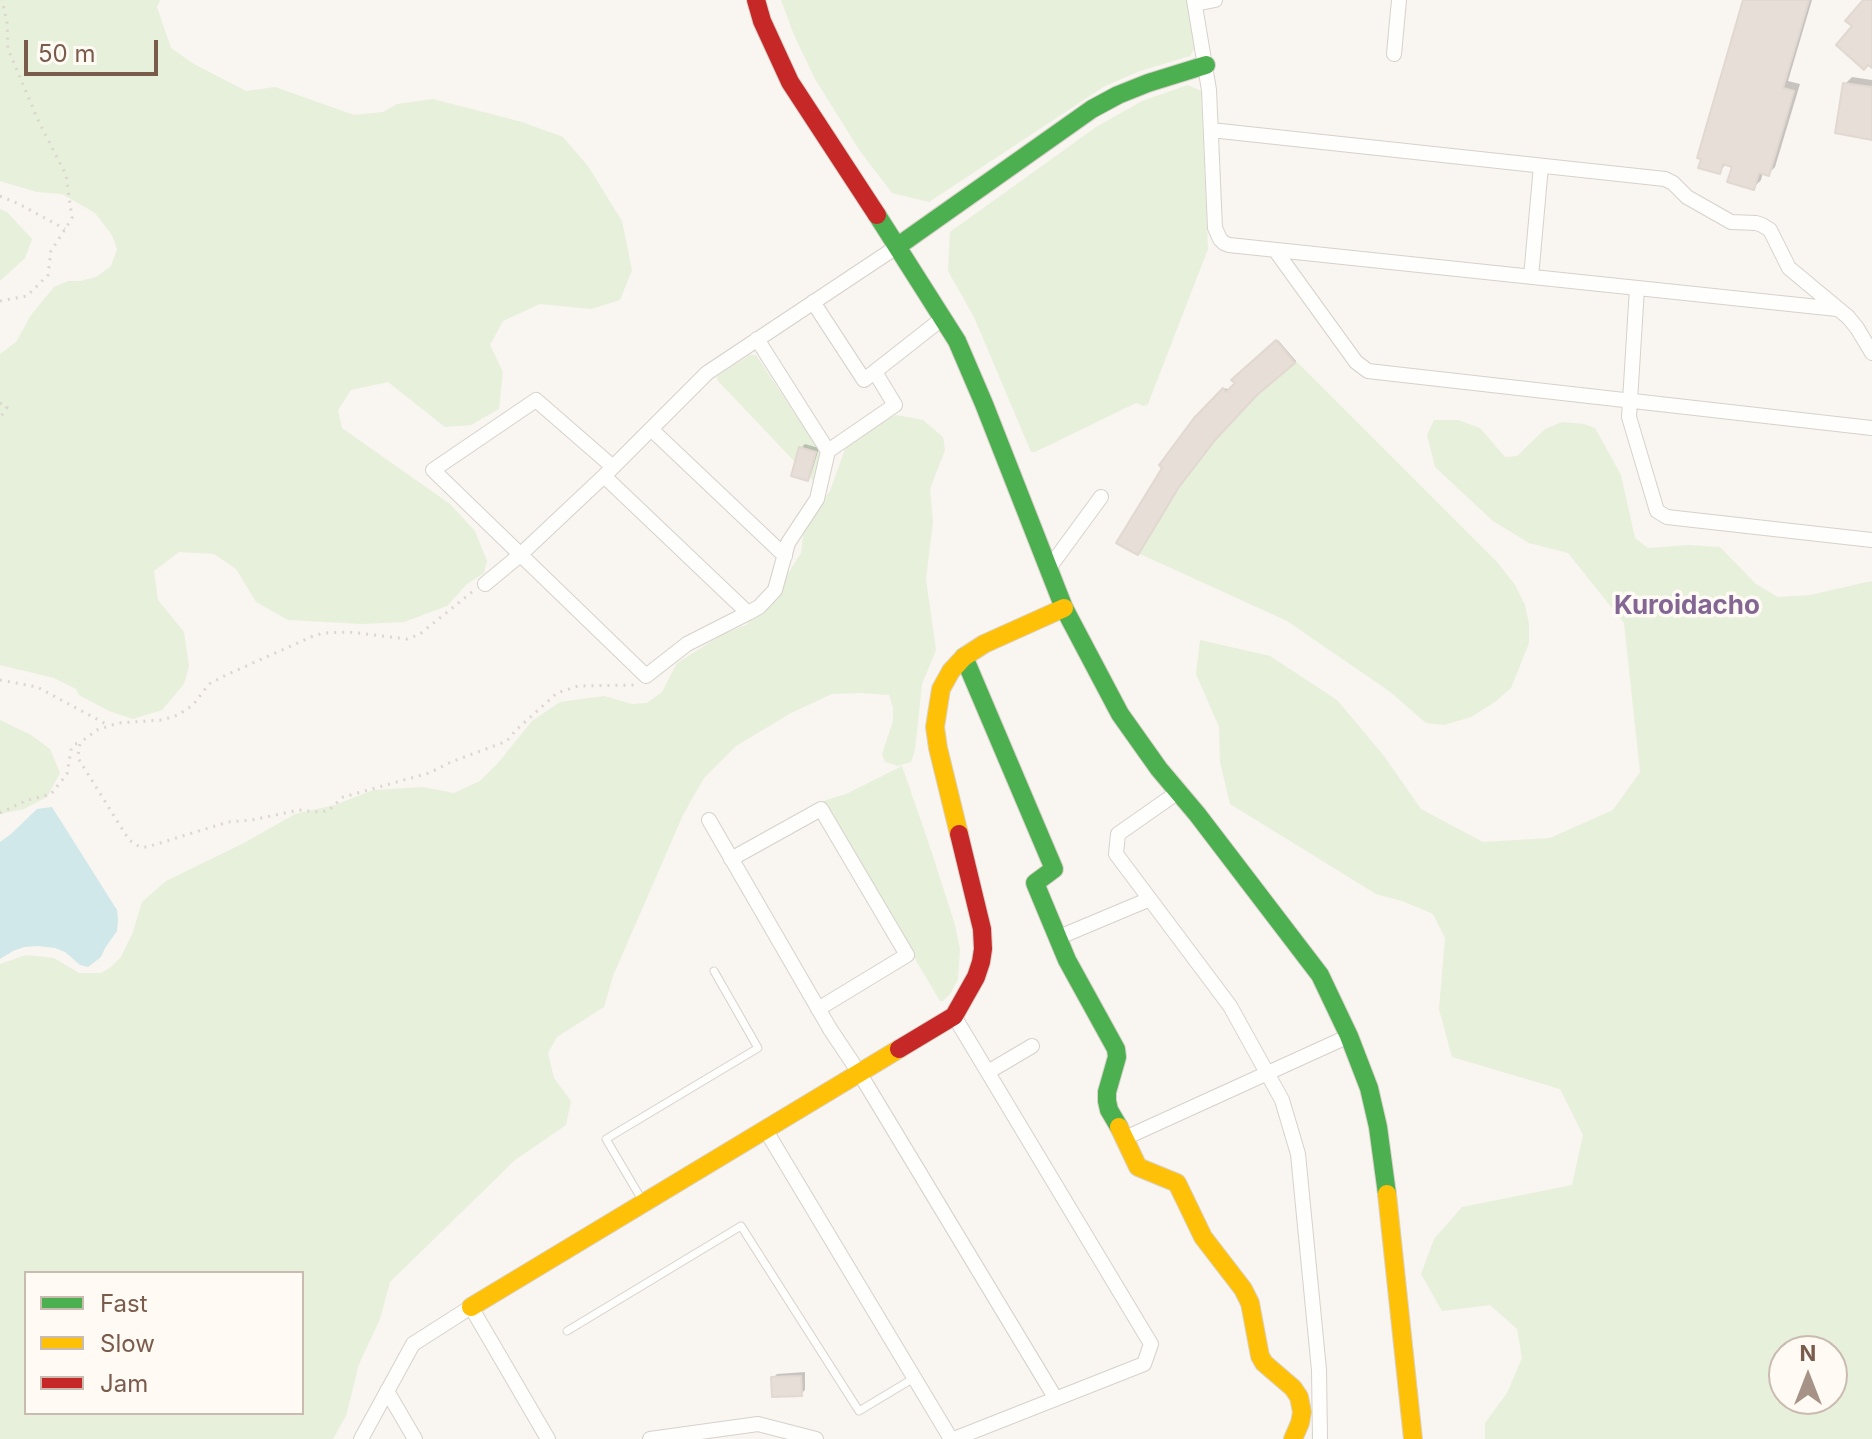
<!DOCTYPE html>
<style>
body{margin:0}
#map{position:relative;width:1872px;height:1439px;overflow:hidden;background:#f9f5f0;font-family:Inter,sans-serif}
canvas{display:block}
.legend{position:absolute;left:24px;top:1271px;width:280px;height:144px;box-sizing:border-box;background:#fffaf3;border:2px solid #cabbb1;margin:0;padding:10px 14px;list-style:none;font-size:24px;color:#7a5c4d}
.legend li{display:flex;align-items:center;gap:16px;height:40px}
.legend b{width:40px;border:2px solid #cabbb1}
.north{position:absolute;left:1768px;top:1335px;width:80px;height:80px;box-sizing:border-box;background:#fffaf3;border:2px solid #cabbb1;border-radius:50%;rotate:0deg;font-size:22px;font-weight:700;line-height:32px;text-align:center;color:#7a5c4d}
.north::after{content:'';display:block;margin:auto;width:28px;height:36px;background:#a69286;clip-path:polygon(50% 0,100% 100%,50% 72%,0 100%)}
.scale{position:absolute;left:24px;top:40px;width:134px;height:36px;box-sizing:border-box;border:4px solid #7a5c4d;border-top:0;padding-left:10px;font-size:24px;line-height:28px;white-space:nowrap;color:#7a5c4d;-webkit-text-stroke:6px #fffaf3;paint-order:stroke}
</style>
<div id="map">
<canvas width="1872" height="1439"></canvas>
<ul class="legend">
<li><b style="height:10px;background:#4caf50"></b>Fast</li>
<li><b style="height:10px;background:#ffc107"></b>Slow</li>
<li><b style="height:10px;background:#c62828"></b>Jam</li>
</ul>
<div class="north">N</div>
<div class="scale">50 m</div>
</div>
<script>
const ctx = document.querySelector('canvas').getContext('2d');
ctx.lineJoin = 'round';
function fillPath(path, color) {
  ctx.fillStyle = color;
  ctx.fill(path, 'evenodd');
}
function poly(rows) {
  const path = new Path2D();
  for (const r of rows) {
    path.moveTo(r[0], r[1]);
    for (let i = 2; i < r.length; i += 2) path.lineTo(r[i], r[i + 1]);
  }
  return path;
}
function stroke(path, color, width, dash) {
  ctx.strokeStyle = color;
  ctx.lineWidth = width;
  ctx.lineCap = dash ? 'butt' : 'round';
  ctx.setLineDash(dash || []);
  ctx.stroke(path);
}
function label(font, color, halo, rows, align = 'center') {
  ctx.font = font + ' Inter,sans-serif';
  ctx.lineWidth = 7;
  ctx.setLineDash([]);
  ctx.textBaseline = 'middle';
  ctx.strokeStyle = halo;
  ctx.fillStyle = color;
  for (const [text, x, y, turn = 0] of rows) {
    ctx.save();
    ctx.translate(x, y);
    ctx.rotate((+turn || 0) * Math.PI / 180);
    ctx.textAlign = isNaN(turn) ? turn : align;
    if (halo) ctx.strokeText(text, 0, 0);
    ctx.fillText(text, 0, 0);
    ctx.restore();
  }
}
fillPath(poly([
 [0,0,160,0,157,7,171,48,194,64,246,91,275,87,354,115,383,112,397,104,433,99,522,122,563,137,588,166,622,221,632,270,620,300,591,309,540,304,503,321,490,345,503,372,499,409,471,425,445,427,388,382,351,390,338,410,342,428,450,504,475,531,487,561,484,573,467,584,447,606,404,622,362,624,288,620,256,602,236,569,214,554,179,552,154,571,158,600,184,632,189,666,184,684,162,710,133,719,109,711,79,695,76,689,54,678,0,665,0,354,16,342,31,315,54,287,68,281,80,281,96,277,111,266,117,249,112,235,95,213,62,194,37,192,0,181],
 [781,0,1187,0,1197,45,1190,56,1140,71,1105,86,929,202,892,193,860,151,815,79,794,35],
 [1188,85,1201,91,1208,249,1148,404,1144,406,1136,403,1035,452,1031,452,974,317,948,271,950,232,1096,127,1142,101],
 [0,209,7,212,32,239,25,258,0,281],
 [750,355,756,355,821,453,813,481,718,381,717,377,720,374],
 [1295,360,1498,563,1515,585,1525,605,1529,624,1529,643,1511,688,1495,702,1471,717,1444,725,1426,723,1389,691,1287,621,1138,553,1159,514,1224,426],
 [896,415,923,420,943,437,945,450,930,489,933,522,926,579,936,650,922,684,915,750,911,762,898,766,885,762,882,754,893,721,893,708,889,695,859,693,832,694,791,713,736,746,704,778,683,815,613,976,604,1007,557,1037,548,1053,554,1078,571,1101,566,1125,515,1160,390,1282,380,1319,359,1364,346,1416,333,1439,0,1439,0,964,26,955,54,958,79,973,101,973,111,967,121,957,133,932,142,902,166,881,244,843,295,814,335,805,373,790,423,787,454,793,480,781,498,763,532,721,560,702,604,696,632,704,647,703,662,692,677,663,723,634,746,625,768,605,801,553,803,535,811,517,830,491,845,449,862,432],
 [26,1273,302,1273,302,1413,26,1413],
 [1434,420,1458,420,1480,428,1505,457,1517,456,1545,429,1562,422,1584,424,1595,428,1621,475,1635,538,1648,548,1689,545,1720,547,1756,584,1778,597,1810,595,1872,581,1872,1439,1485,1439,1485,1423,1507,1393,1522,1358,1517,1329,1490,1305,1442,1311,1421,1274,1434,1239,1462,1207,1572,1185,1583,1135,1560,1089,1452,1057,1439,1009,1445,938,1433,914,1402,901,1376,894,1230,804,1220,762,1219,727,1196,674,1200,640,1270,656,1337,700,1384,756,1421,809,1483,842,1550,838,1613,810,1640,772,1624,623,1568,553,1529,543,1493,521,1435,467,1427,435],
 [1784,1351,1832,1351,1832,1399,1784,1399],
 [0,720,31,735,50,749,60,773,47,797,24,809,0,814],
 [902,766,931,850,955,925,960,949,958,979,951,993,943,1001,940,1001,823,804,823,801,846,794]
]), '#e7f0db');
fillPath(poly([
 [52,807,117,910,118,920,117,931,105,948,101,957,88,967,80,965,65,952,55,948,38,946,24,947,13,951,0,959,0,842,11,834,37,809]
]), '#d0e8ea');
fillPath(poly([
 [1745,0,1812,0,1788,81,1800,84,1775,167,1768,174,1763,172,1761,180,1754,187,1734,165,1727,163,1719,172],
 [1852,77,1872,80,1872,138,1845,84],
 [1278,340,1296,361,1257,393,1196,419,1226,388,1229,392,1237,383,1234,380],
 [805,444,819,448,811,474,807,479,801,448],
 [805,1372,805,1390,801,1394,773,1378,777,1374]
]), '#0003');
const building = poly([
 [1743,0,1809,0,1783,88,1794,91,1769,176,1759,173,1754,190,1727,182,1732,167,1723,164,1720,174,1698,168,1701,159,1697,158,1743,0],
 [1863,0,1872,0,1872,68,1868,65,1864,70,1836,45,1852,26,1845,21,1863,0],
 [1843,83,1872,87,1872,140,1835,133,1843,83],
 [1276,340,1295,363,1257,395,1216,439,1179,487,1138,555,1116,543,1162,468,1159,465,1194,418,1223,388,1226,392,1235,383,1231,380,1276,340],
 [799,447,816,452,808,481,791,476,799,447],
 [801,1376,802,1396,772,1397,771,1377,801,1376]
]);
fillPath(building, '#e6ded7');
stroke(building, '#e2d8d2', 2);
const lane = poly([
 [642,1200,606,1139,758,1048,714,971],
 [567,1331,741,1226,859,1411,914,1378]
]);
const street = poly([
 [1194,0,1209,90,1215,228,1220,239,1224,243,1229,245,1837,309],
 [1195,4,1215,0],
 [1394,54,1399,0],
 [1211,130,1665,179,1673,183,1687,197,1731,222,1756,223,1762,225,1770,230,1789,268,1848,317,1857,328,1872,353],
 [1275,250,1356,362,1368,371,1872,428],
 [1531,277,1541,166],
 [1637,288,1629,417,1657,511,1667,517,1872,540],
 [813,302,864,380,943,318],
 [757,339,828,451],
 [652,430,785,556],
 [613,467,536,400,433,470,646,676,687,644,748,613],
 [604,476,748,613,759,607,775,590,788,543,817,499,828,451,895,405,875,372],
 [1049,568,1101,497],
 [485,584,520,555,604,476,707,373,898,246],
 [1178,792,1118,834,1116,854,1230,1006,1282,1100,1298,1154,1319,1370,1320,1439],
 [709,820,830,1029,860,1074,1056,1399],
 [731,859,821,809,907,955,818,1009],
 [1057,938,1150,899],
 [988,1072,1032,1046],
 [765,1129,951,1439],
 [1125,1138,1349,1036],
 [387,1391,415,1439],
 [361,1439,413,1344,471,1307,548,1439],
 [650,1439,758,1424,816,1439],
 [954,1439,1144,1364,1151,1344,954,1016]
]);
const fast = poly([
 [877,215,957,341,984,404,1064,608,1120,714,1159,769,1197,814,1320,975,1349,1036,1369,1088,1378,1127,1387,1194],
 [898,246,1092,109,1118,95,1148,83,1206,65],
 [964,657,1054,869,1035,883,1067,960,1116,1049,1117,1057,1107,1092,1107,1101,1109,1110,1119,1127]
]);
const slow = poly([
 [959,834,938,748,935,727,941,689,951,671,964,657,984,644,1064,608],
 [1119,1127,1138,1167,1177,1183,1203,1237,1243,1289,1250,1303,1260,1356,1264,1363,1293,1388,1299,1397,1302,1412,1300,1423,1293,1439],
 [1387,1194,1413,1439],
 [471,1307,899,1049]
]);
const jam = poly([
 [756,0,762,21,790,82,877,215],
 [899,1049,954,1016,976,977,981,962,983,949,982,929,959,834]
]);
stroke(lane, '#d7d1cb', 9);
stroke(street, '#d7d1cb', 16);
stroke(fast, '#d9d2cb', 20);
stroke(slow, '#d9d2cb', 20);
stroke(jam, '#d9d2cb', 20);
stroke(poly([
 [0,196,19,204,65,229],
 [0,301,27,296,48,275,51,251,72,218,66,175,38,120,8,49,7,22,2,0],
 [0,403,7,407,0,418],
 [472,592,420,634,407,639,349,632,323,633,311,637,224,676,209,684,193,705,178,715,162,720,118,723,97,730,81,742,79,747,78,758,129,840,140,847,147,847,228,822,252,820,299,810,318,812,328,811,343,797,429,773,451,762,507,741,515,731,557,693,578,686,634,685],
 [0,680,37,687,106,724],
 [0,813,25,801,51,794,67,774,71,750,75,744,79,743]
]), '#dcd5d0', 3, [2, 6]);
stroke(lane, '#fefefd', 7);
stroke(street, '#fefefd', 14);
stroke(fast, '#4caf50', 18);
stroke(slow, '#ffc107', 18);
stroke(jam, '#c62828', 18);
label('bold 26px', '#846695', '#fffaf3', [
 ["Kuroidacho",1687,606]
]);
</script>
